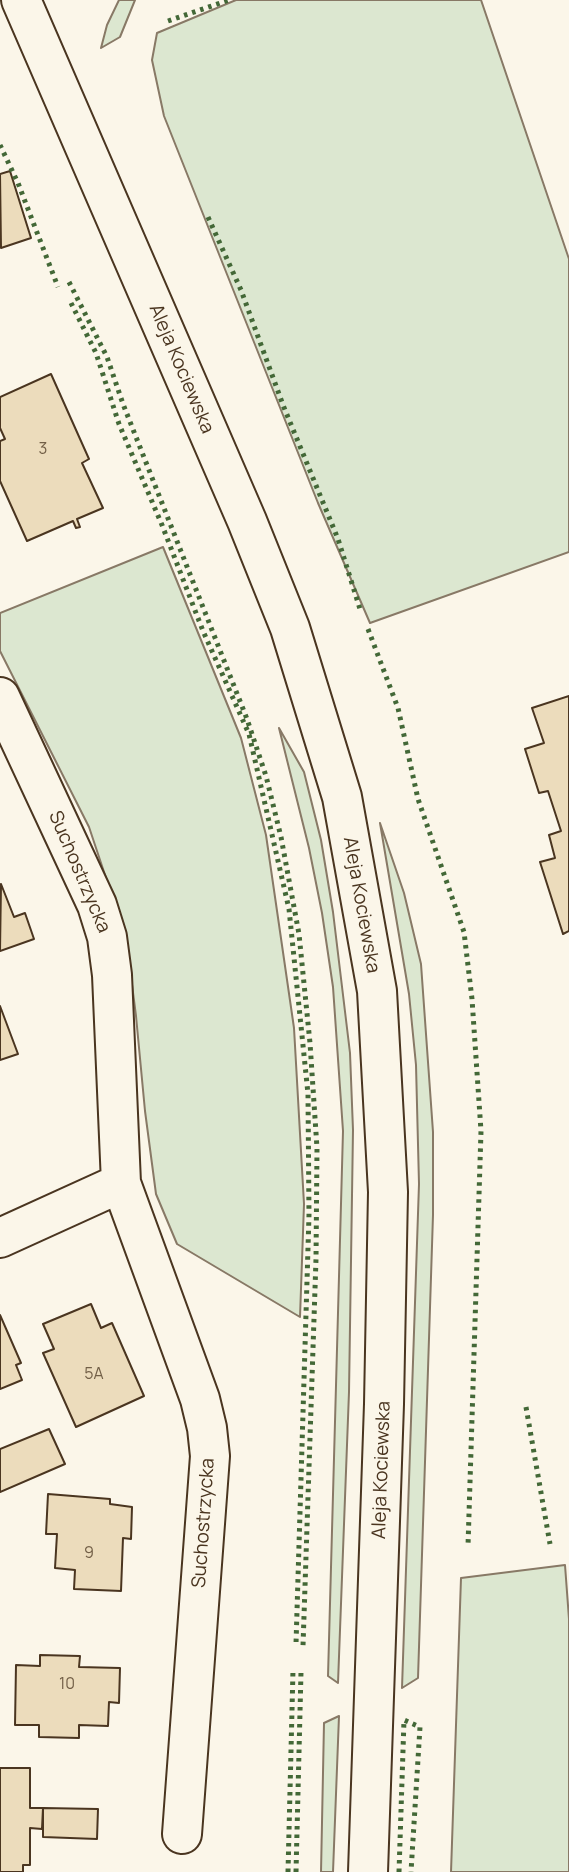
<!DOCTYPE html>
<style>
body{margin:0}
canvas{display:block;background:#fbf6e9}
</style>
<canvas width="569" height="1872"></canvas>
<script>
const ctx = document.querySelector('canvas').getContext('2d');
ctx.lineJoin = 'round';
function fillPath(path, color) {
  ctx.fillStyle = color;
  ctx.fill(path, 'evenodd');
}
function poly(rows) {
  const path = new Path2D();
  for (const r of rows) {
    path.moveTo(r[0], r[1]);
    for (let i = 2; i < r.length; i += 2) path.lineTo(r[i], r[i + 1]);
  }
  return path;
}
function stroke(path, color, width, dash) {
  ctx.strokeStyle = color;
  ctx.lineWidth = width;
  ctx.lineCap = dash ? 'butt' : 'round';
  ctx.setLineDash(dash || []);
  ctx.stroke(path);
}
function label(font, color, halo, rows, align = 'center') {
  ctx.font = font + ' Manrope,sans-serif';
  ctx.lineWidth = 5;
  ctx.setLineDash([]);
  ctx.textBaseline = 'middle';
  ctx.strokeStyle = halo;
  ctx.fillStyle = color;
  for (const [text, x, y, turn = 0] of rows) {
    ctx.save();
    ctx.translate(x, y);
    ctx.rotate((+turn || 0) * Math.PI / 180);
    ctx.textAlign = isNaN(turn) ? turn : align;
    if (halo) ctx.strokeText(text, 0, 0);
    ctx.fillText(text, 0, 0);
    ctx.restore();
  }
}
const green = poly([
 [119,0,135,0,120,37,101,48,107,25,119,0],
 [236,0,481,0,569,259,569,552,370,623,318,503,164,116,152,60,157,33,236,0],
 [163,547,241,738,266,835,294,1028,304,1204,300,1317,177,1244,156,1194,145,1111,136,1016,126,938,89,827,0,651,0,613,163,547],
 [279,728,304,772,321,840,333,912,350,1053,353,1130,349,1392,338,1683,328,1676,343,1131,333,987,322,913,309,848,279,728],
 [380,823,404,893,421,964,433,1132,433,1215,418,1678,402,1688,419,1184,416,1065,409,994,380,823],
 [565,1565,569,1619,569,1872,451,1872,461,1578,565,1565],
 [339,1716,333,1872,321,1872,324,1723,339,1716]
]);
fillPath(green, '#dce7d0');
stroke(green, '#887966', 2);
const building = poly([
 [10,171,31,238,1,248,0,174,10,171],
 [51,374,89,459,82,463,103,508,77,519,80,527,76,528,73,521,27,541,0,481,0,441,5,439,0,428,0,397,51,374],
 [569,696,569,931,563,934,540,862,555,858,549,835,561,831,548,791,539,793,525,749,544,743,532,708,569,696],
 [1,884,14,917,25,913,34,939,0,951,1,884],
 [0,1006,18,1054,0,1060,0,1006],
 [91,1304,101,1328,112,1323,144,1396,76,1427,43,1353,54,1349,43,1324,91,1304],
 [0,1315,21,1363,16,1365,22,1380,0,1389,0,1315],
 [49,1429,65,1464,0,1492,0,1449,49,1429],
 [48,1494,110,1499,110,1504,132,1507,131,1539,123,1538,121,1591,74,1589,75,1570,55,1568,57,1534,46,1534,48,1494],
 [40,1655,80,1656,79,1667,120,1668,119,1703,109,1702,108,1726,79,1725,79,1738,39,1737,39,1725,15,1725,16,1665,40,1666,40,1655],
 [0,1768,30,1768,30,1808,43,1808,42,1829,30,1828,30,1865,23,1865,23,1872,0,1872,0,1768],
 [43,1808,98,1809,97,1839,43,1837,43,1808]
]);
fillPath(building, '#ecdcbc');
stroke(building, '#4a3520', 2);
const minor = poly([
 [0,697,97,905,107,937,112,975,121,1183,200,1399,207,1428,210,1456,182,1834],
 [0,1238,121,1183]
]);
const tertiary = poly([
 [21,0,247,521,290,628,342,797,377,991,388,1192,384,1404,368,1872]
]);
stroke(minor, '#4a3520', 42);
stroke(tertiary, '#4a3520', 42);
stroke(minor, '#fbf6e9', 38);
stroke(tertiary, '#fbf6e9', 38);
stroke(poly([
 [168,21,229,0],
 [0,145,18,183,58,287],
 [208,217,241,290,283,405,338,539,360,609],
 [69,282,107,357,123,404,247,719,266,776,281,837,299,934,310,1043,317,1148,316,1259,303,1646],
 [71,303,96,353,119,424,162,525,203,631,249,734,289,909,308,1094,309,1215,296,1644],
 [368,629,398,708,418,799,464,932,472,999,481,1131,468,1546],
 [526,1407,550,1544],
 [288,1872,293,1670],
 [296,1872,301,1672],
 [399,1872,404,1720,420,1727,411,1872]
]), '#436837', 5, [3.5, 5]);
label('16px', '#725f47', null, [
 ["3",43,450],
 ["5A",94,1375],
 ["9",89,1554],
 ["10",67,1685]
]);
label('19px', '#4a3520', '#fbf6e9', [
 ["Aleja Kociewska",181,369,67],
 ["Suchostrzycka",79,872,67],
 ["Aleja Kociewska",361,905,80],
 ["Aleja Kociewska",382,1470,-88],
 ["Suchostrzycka",204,1523,-86]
]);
</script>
